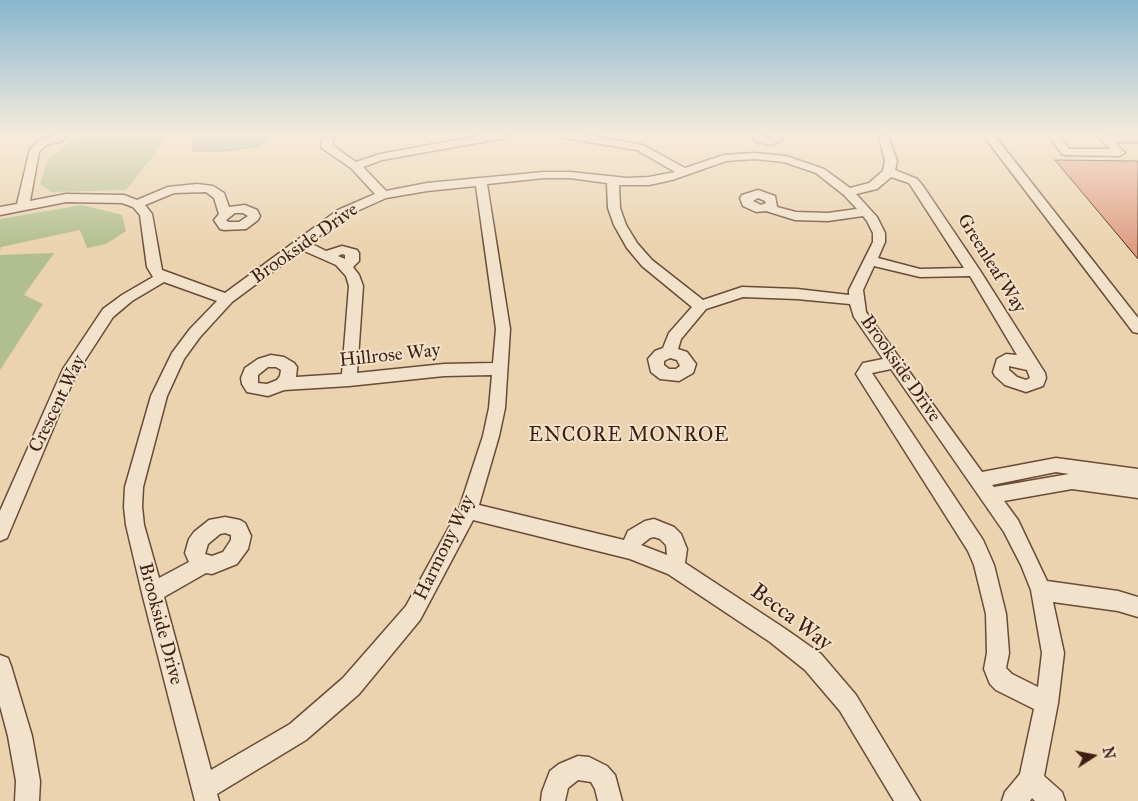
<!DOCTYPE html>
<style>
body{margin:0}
#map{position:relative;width:1138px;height:801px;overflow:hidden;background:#ebd3af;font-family:"IM FELL Great Primer",serif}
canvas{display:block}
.north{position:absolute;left:1068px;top:731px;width:50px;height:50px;-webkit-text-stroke:4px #f2e2cb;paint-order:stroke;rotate:79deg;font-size:14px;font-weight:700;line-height:20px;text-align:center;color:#3e1e10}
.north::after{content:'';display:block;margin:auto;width:18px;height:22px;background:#3e1e10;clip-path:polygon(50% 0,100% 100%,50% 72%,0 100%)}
</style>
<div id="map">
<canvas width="1138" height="801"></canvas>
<div class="north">N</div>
</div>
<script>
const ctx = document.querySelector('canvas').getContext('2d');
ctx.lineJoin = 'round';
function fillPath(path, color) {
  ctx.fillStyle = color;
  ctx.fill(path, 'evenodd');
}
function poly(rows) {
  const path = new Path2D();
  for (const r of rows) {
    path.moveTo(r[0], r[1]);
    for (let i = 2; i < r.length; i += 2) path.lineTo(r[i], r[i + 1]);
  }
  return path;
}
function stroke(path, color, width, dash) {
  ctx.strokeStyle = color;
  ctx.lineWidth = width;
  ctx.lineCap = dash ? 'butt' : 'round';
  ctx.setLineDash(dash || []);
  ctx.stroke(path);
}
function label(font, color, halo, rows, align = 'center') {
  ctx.font = font + ' "IM FELL Great Primer",serif';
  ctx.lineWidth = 4;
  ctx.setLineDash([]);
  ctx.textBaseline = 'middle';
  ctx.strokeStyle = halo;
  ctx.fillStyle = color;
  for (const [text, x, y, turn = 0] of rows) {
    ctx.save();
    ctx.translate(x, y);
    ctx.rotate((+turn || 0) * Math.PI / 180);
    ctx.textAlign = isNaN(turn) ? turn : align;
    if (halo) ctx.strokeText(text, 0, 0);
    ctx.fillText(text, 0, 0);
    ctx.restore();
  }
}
fillPath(poly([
 [78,135,170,135,126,190,51,192,40,184,48,159],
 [82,205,122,215,126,231,106,244,87,248,80,230,1,247,0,251,0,219],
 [54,253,24,295,43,304,0,370,0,255]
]), '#b1be8f');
const water = poly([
 [194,135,271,135,259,146,223,151,193,151,194,135]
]);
fillPath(water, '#98b8aa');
stroke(water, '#747a6c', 1);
const building = poly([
 [1055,160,1138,161,1138,259,1055,160]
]);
fillPath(building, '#df9d83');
stroke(building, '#3e1e10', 1);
const minor = poly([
 [55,135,68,135,60,142,46,145,39,152,30,201,66,194,124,195,137,200,168,187,197,184,213,186,224,193,229,207,245,205,257,210,260,216,258,220,246,229,224,230,220,229,214,220,219,214,214,198,206,192,174,193,145,205,152,214,162,270,225,293,338,210,375,194,351,168,322,148,321,146,324,135,335,135,332,145,356,162,380,154,484,135,510,135,505,138,382,160,363,167,386,191,427,183,544,172,570,172,627,178,649,177,675,172,637,150,564,138,559,135,587,135,643,145,685,168,724,155,754,153,786,156,824,169,850,188,869,183,883,171,885,161,879,137,888,135,897,161,895,170,917,179,923,186,979,269,1045,373,1046,378,1043,386,1026,392,1005,385,995,376,993,372,997,359,1006,354,1017,355,970,276,920,277,874,266,863,290,866,312,982,472,1056,458,1138,469,1138,498,1072,489,1004,501,1018,520,1047,581,1118,591,1138,597,1138,617,1118,611,1053,602,1064,653,1058,703,1044,776,1062,792,1065,801,1035,801,1032,798,1030,801,1002,801,1005,792,1020,774,1034,709,996,690,990,684,984,669,987,653,986,614,974,565,968,551,856,374,863,363,883,359,854,317,850,304,797,299,743,297,706,309,681,339,678,349,687,352,696,364,693,373,679,381,660,379,651,372,648,359,655,351,663,348,669,333,692,307,642,266,627,248,614,225,608,208,607,183,570,178,544,178,487,184,510,329,505,408,499,436,479,505,624,540,628,531,645,521,654,519,674,527,681,534,687,549,685,563,784,628,821,654,856,695,920,801,894,801,840,711,805,670,770,642,668,574,630,559,473,520,420,620,359,694,306,740,217,794,219,801,195,801,142,593,126,525,124,507,125,487,151,396,172,353,190,329,217,301,164,282,132,301,113,317,76,374,7,538,0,541,0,511,63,369,103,309,122,295,153,277,147,267,140,215,133,207,122,203,66,202,0,215,0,207,17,204,30,149,39,140,55,135],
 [754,159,784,162,816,173,844,195,857,209,828,213,796,212,777,207,775,196,758,190,742,195,740,198,743,206,756,212,766,211,795,220,828,221,863,216,867,221,873,233,873,242,849,290,849,295,797,289,742,287,703,300,652,260,637,243,626,225,620,208,619,185,649,185,672,180,726,161,754,159],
 [891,177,909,183,964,268,920,269,878,258,885,242,885,233,877,217,856,194,877,189,891,177],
 [476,186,496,329,493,363,444,364,357,373,363,286,359,275,353,267,359,261,359,253,357,250,342,246,326,251,310,243,346,216,386,198,427,191,476,186],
 [758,198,765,201,766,203,761,205,753,201,758,198],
 [235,213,243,213,248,216,239,222,228,222,226,220,235,213],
 [302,250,336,265,346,276,349,286,342,374,296,377,297,367,294,363,284,357,271,355,258,359,245,368,241,378,242,384,247,392,268,396,284,390,349,386,444,376,492,375,489,408,483,436,459,509,406,606,343,678,290,724,211,770,164,597,206,573,212,574,237,564,248,549,251,536,245,523,240,520,225,517,209,520,194,532,189,539,185,553,189,562,159,578,144,525,142,507,143,487,167,396,184,359,200,337,232,302,302,250],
 [342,254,345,255,345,259,338,256,342,254],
 [670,358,677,360,680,366,676,369,669,369,664,365,664,361,670,358],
 [1009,366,1027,370,1030,378,1026,380,1017,377,1009,370,1009,366],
 [268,367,276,367,281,370,280,376,277,380,267,384,258,383,258,375,268,367],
 [891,369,1004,532,1021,565,1031,590,1042,653,1038,687,1012,674,1006,668,1009,653,1006,614,994,565,983,540,872,373,891,369],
 [1056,472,1069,474,994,487,992,485,1056,472],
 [225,533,231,535,231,540,223,552,212,556,205,554,208,544,220,534,225,533],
 [654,537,660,539,666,545,667,555,641,545,650,538,654,537],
 [752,135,763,135,770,139,771,135,781,135,782,140,771,145,756,142,752,135],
 [983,135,994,135,1138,318,1138,333,1133,332,983,135],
 [1048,135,1059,135,1069,149,1110,149,1097,135,1138,136,1138,142,1114,142,1125,153,1119,156,1066,155,1062,154,1048,135],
 [0,655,8,658,11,666,32,736,40,781,39,801,15,801,16,781,8,736,0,706,0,655],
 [578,756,589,757,607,766,615,775,622,801,598,801,595,789,591,782,578,780,568,788,565,801,541,801,542,792,550,771,559,764,578,756]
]);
stroke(minor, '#694b38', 3);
fillPath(minor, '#f2e2cb');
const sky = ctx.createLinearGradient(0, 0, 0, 248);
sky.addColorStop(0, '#88b6cf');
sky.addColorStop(0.54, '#f6ebdb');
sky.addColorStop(1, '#f6ebdb00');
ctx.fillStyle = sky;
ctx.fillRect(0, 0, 1138, 248);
label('19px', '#3e1e10', '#f2e2cb', [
 ["Brookside Drive",305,244,-35],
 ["Greenleaf Way",991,264,58],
 ["Hillrose Way",390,356,-6],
 ["Brookside Drive",900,369,55],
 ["Crescent Way",58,404,-64],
 ["Harmony Way",445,548,-64],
 ["Brookside Drive",160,624,75]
]);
ctx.letterSpacing = '1px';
label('20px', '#3e1e10', '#f2e2cb', [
 ["ENCORE MONROE",629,436]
]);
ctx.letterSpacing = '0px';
label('22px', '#3e1e10', '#f2e2cb', [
 ["Becca Way",791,618,37]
]);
</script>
